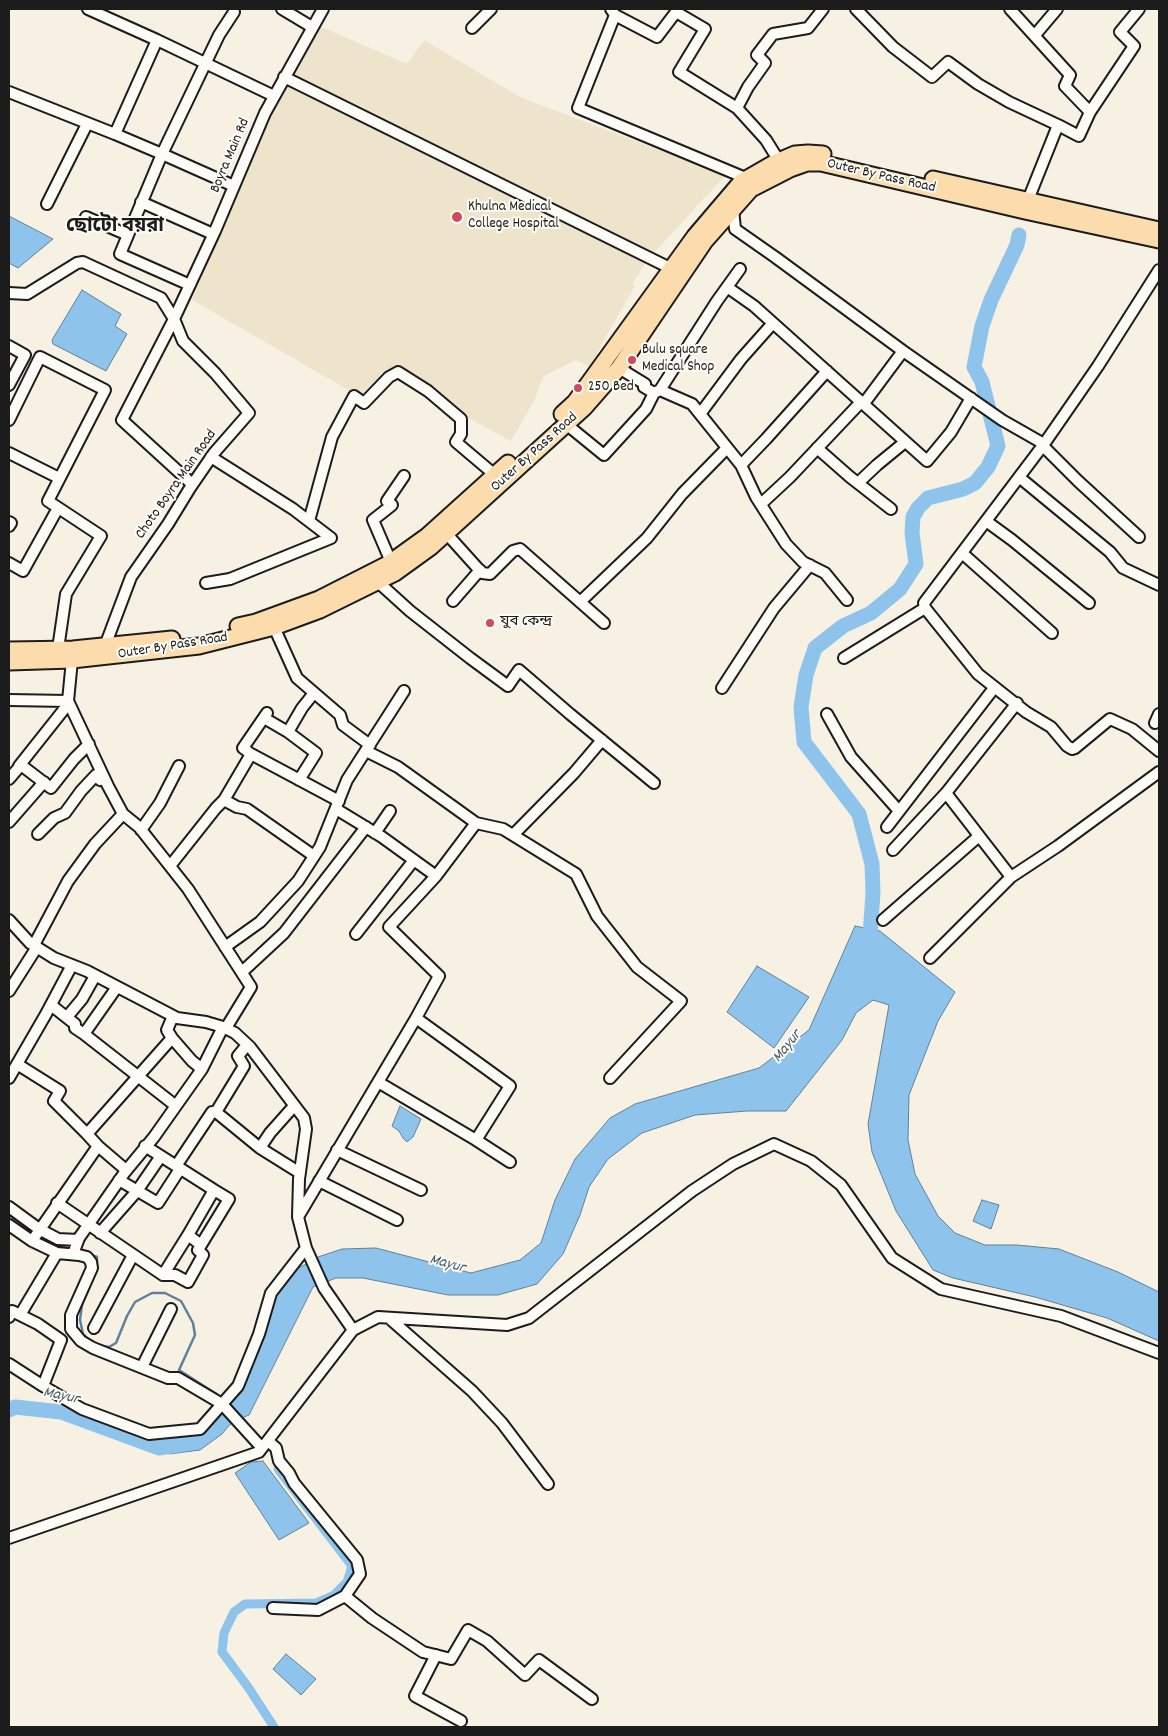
<!DOCTYPE html>
<meta charset="utf-8">
<style>
body{margin:0}
#map{position:relative;width:1168px;height:1736px;overflow:hidden;background:#f6f1e3;font-family:Dekko,sans-serif}
canvas{display:block}
.frame{position:absolute;inset:0;border:10px solid #1c1c1c;pointer-events:none}
</style>
<div id="map">
<canvas width="1168" height="1736"></canvas>
<div class="frame"></div>
</div>
<script>
const ctx = document.querySelector('canvas').getContext('2d');
ctx.lineJoin = 'round';
function fillPath(path, color) {
  ctx.fillStyle = color;
  ctx.fill(path, 'evenodd');
}
function poly(rows) {
  const path = new Path2D();
  for (const r of rows) {
    path.moveTo(r[0], r[1]);
    for (let i = 2; i < r.length; i += 2) path.lineTo(r[i], r[i + 1]);
  }
  return path;
}
function stroke(path, color, width, dash) {
  ctx.strokeStyle = color;
  ctx.lineWidth = width;
  ctx.lineCap = dash ? 'butt' : 'round';
  ctx.setLineDash(dash || []);
  ctx.stroke(path);
}
function label(font, color, halo, rows, align = 'center') {
  ctx.font = font + ' Dekko,"Noto Sans Bengali",sans-serif';
  ctx.lineWidth = 4;
  ctx.setLineDash([]);
  ctx.textBaseline = 'middle';
  ctx.strokeStyle = halo;
  ctx.fillStyle = color;
  for (const [text, x, y, turn = 0] of rows) {
    ctx.save();
    ctx.translate(x, y);
    ctx.rotate((+turn || 0) * Math.PI / 180);
    ctx.textAlign = isNaN(turn) ? turn : align;
    if (halo) ctx.strokeText(text, 0, 0);
    ctx.fillText(text, 0, 0);
    ctx.restore();
  }
}
fillPath(poly([
 [317,25,407,64,424,40,522,98,726,175,648,259,632,284,635,286,601,345,591,367,576,360,544,376,533,403,511,441,384,373,359,396,192,300,267,121]
]), '#eee4cb');
const water = poly([
 [9,216,53,239,18,268,9,263,9,216],
 [82,290,121,314,115,326,127,334,106,371,53,344,52,340,82,290],
 [855,926,880,931,955,992,938,1021,909,1095,908,1140,915,1174,938,1216,955,1233,985,1245,1017,1245,1059,1249,1118,1272,1159,1292,1159,1341,1107,1318,1035,1297,953,1278,933,1270,896,1211,872,1152,868,1124,889,1005,873,1000,856,1013,842,1040,786,1111,747,1111,695,1115,642,1133,608,1159,589,1187,580,1215,563,1254,537,1284,498,1295,448,1295,363,1278,336,1278,313,1287,249,1415,232,1422,222,1434,200,1450,169,1454,171,1439,202,1433,241,1389,256,1357,275,1296,297,1269,318,1257,342,1249,376,1248,471,1273,520,1260,541,1243,555,1200,575,1159,610,1118,635,1104,759,1068,809,1030,855,926],
 [757,966,809,997,774,1048,727,1012,757,966],
 [400,1106,421,1119,413,1137,407,1142,403,1138,399,1131,392,1126,400,1106],
 [982,1200,999,1205,991,1229,973,1221,982,1200],
 [263,1461,309,1523,279,1540,235,1473,251,1462,263,1461],
 [286,1654,316,1679,301,1695,273,1669,286,1654]
]);
fillPath(water, '#8ec4ec');
stroke(water, '#608199', 1);
stroke(poly([
 [9,1215,33,1234],
 [38,1237,48,1244],
 [53,1246,72,1249],
 [89,1254,97,1257,97,1269,82,1305,80,1320,83,1334,92,1343],
 [97,1345,109,1347,116,1343,127,1316,135,1302,152,1293,165,1293,181,1301,193,1323,195,1335,179,1370,218,1395]
]), '#608199', 2.5);
stroke(poly([
 [274,1727,248,1687,222,1652,224,1633,234,1612,245,1604,316,1603,334,1595,347,1582,352,1566,278,1469]
]), '#8ec4ec', 9);
stroke(poly([
 [869,950,873,893,872,864,859,814,804,742,801,707,806,675,815,648,843,626,871,613,900,589,916,564,912,533,913,517,918,508,928,498,963,489,975,483,988,467,998,446,982,382,974,367,982,326,991,300,1017,245,1019,235],
 [9,1410,15,1407,61,1412,159,1448,190,1443]
]), '#8ec4ec', 15);
const minor = poly([
 [88,9,157,40,274,96],
 [282,9,312,27],
 [611,9,615,15,657,37,676,12,705,29,679,72,737,108,766,140,779,161],
 [856,9,893,47,932,77,948,62,978,84,1009,102,1058,125],
 [1010,9,1070,75,1065,86,1090,112,1079,136,1058,125,1028,200],
 [615,15,578,108,748,179],
 [472,28,491,9],
 [1035,35,1057,9],
 [284,77,672,269],
 [9,92,115,134,162,154,219,35,234,12],
 [737,108,748,87,765,63,757,55,773,34,808,28,823,9],
 [1090,112,1134,46,1120,32,1139,9],
 [115,134,157,40],
 [141,202,213,234],
 [47,204,87,124],
 [733,209,735,229,775,257,903,351,1002,420,1044,444,1098,366,1159,270],
 [86,217,128,235],
 [190,285,120,254,162,154,234,186],
 [727,287,754,306,927,461,951,432,971,398],
 [9,293,27,294,77,263,83,262,161,298,174,319,183,341,215,373,249,413,214,453,190,488,168,524,131,577,105,646],
 [9,346,25,355,9,385],
 [619,368,645,384,644,387,654,393,660,390,692,404,741,465,756,497,786,544,803,562,825,573,847,600],
 [660,390,717,301,740,269],
 [700,414,741,359,773,323],
 [9,420,40,357,105,390,48,501,101,536,66,594,58,649],
 [566,424,604,455,646,409,654,393],
 [1044,444,924,603,925,608,978,674,1026,712,1051,727,1067,746,1072,749,1075,748,1110,719,1132,729,1159,751],
 [1043,446,1078,481,1139,537],
 [817,448,850,477,891,509],
 [9,453,59,478],
 [741,465,766,439,827,371],
 [1019,477,1110,552,1123,568,1159,585],
 [858,483,877,465,905,442],
 [192,484,122,420,174,319,215,231,265,113,323,9],
 [761,504,790,477,861,402,865,402,903,351],
 [309,521,332,437,354,396,364,403,389,377,398,372,428,391,461,419,461,434,456,442,495,475],
 [986,521,1012,540,1089,603],
 [9,522,11,523,9,526],
 [446,533,482,573,490,574,513,551,520,549,604,623],
 [962,553,1052,633],
 [391,562,373,520,392,505,387,501,404,476],
 [9,563,23,571,58,508],
 [378,582,410,611,470,658,508,686,519,670,570,714,654,783],
 [206,583,230,579,331,538,293,509,211,457],
 [453,601,480,570],
 [580,602,647,538,682,494,727,448],
 [274,627,297,678,340,715,343,725,370,745],
 [844,658,925,608],
 [722,688,774,608,810,565],
 [9,700,68,701],
 [827,714,851,757,899,811],
 [264,718,288,732,302,708,314,693],
 [1155,723,1159,714],
 [288,732,316,753,299,780],
 [366,751,398,767,476,823,436,876,389,927,439,976,416,1018],
 [251,754,243,748,267,713],
 [19,766,69,703],
 [9,779,21,765,51,788,74,759,89,744],
 [224,800,237,807,247,809,314,856],
 [336,809,382,837,436,876],
 [123,814,139,827,188,889,251,987,226,1028],
 [9,822,44,782],
 [476,823,503,829,576,874,597,916,637,967,681,1001,610,1078],
 [887,827,994,688],
 [141,830,160,803,179,766],
 [375,833,390,811],
 [38,834,54,818,65,813,81,791,96,775,100,780,104,778],
 [513,835,574,773,602,740],
 [893,850,946,793],
 [170,866,216,808,224,800,251,754,339,801],
 [1011,877,1058,846,1159,772],
 [9,920,30,943,54,958,87,971,177,1018,206,1022,223,1027,235,1033,250,1047,304,1118,306,1129,299,1179,298,1217,306,1248],
 [883,920,979,836],
 [356,934,414,860],
 [34,945,68,881,95,844,123,814,108,786,68,701,72,660],
 [225,947,260,922,298,881,320,847,347,780,404,691],
 [930,958,1011,877,946,793,1017,703],
 [242,972,284,933,366,827],
 [117,987,84,1034,176,1106],
 [9,991,37,947],
 [51,1005,75,1024,75,1028,84,1034],
 [67,1017,82,999,95,976],
 [172,1038,192,1061,202,1069],
 [247,1045,238,1056,244,1066,216,1112,260,1148],
 [17,1064,60,1091,54,1101,87,1134],
 [9,1078,46,1014,72,965],
 [294,1106,270,1133,260,1148,300,1173],
 [476,1140,510,1162],
 [98,1146,87,1134,172,1038,167,1030,173,1016],
 [337,1150,421,1190],
 [176,1166,212,1112,216,1112],
 [119,1180,158,1203,180,1169],
 [319,1181,397,1220],
 [57,1203,163,1275,175,1275,188,1282,203,1255,198,1250,201,1245,188,1235,214,1190,145,1146],
 [9,1207,39,1229,58,1239,78,1240],
 [298,1217,416,1018,510,1086,476,1140,378,1082],
 [9,1225,32,1241,57,1253,79,1255,87,1257,91,1262,92,1268,71,1315,71,1329,81,1341,93,1348,168,1378,178,1378,222,1404,262,1448],
 [100,1233,137,1191,161,1156],
 [32,1241,98,1146,126,1170],
 [201,1245,229,1199,214,1190],
 [73,1254,79,1238,125,1172,154,1137,202,1069,223,1027],
 [163,1275,188,1235],
 [20,1315,57,1253],
 [9,1317,12,1311,38,1324,61,1340,43,1386],
 [389,1318,472,1391,502,1423,548,1484],
 [94,1328,133,1255],
 [9,1364,43,1386,82,1409,149,1434,200,1429,238,1386,259,1334,271,1293,306,1248,324,1288,353,1330],
 [142,1367,171,1309],
 [268,1441,276,1448,279,1461,289,1473,294,1483,357,1560,360,1574,345,1596,318,1610,273,1608],
 [9,1538,259,1452,353,1330,378,1317,507,1325,529,1318,692,1191,733,1164,774,1144,811,1161,841,1185,892,1258,941,1289,1061,1316,1159,1353],
 [345,1596,372,1618,423,1652,451,1659,468,1630,487,1641,525,1675,539,1660,592,1699],
 [436,1655,415,1696,461,1721]
]);
const primary = poly([
 [933,179,1159,230],
 [562,414,575,402,695,236,741,182,774,163,795,154,808,153,823,154],
 [238,626,256,622,319,599,388,564,427,536,508,463],
 [9,650,73,649,172,639],
 [9,662,72,660,199,646,274,627,320,610,395,573,431,547,584,408,619,368,705,241,751,189,790,169,807,163,821,163,1025,211,1159,240]
]);
stroke(minor, '#1c1c1c', 14);
stroke(primary, '#1c1c1c', 19);
stroke(minor, '#fdfcf7', 10);
stroke(primary, '#fcdcac', 15);
for (const [x, y, r, color] of [
 [457,217,6,"#d1495b"],
 [632,360,5,"#d1495b"],
 [578,388,5,"#d1495b"],
 [490,623,5,"#d1495b"]
]) {
  const dot = new Path2D();
  dot.arc(x, y, r, 0, 2 * Math.PI);
  ctx.fillStyle = color;
  ctx.fill(dot);
  stroke(dot, '#fdfcf7', 2);
}
label('15px', '#1c1c1c', '#fdfcf7', [
 ["Boyra Main Rd",231,156,-67],
 ["Outer By Pass Road",881,177,13],
 ["Outer By Pass Road",535,453,-42],
 ["Choto Boyra Main Road",177,485,-55],
 ["Outer By Pass Road",173,647,-9]
]);
label('15px', '#1c1c1c', '#fdfcf7', [
 ["Khulna Medical",468,208],
 ["College Hospital",468,225],
 ["Bulu square",642,351],
 ["Medical Shop",642,368],
 ["250 Bed",588,388],
 ["যুব কেন্দ্র",500,623]
], 'left');
label('italic 16px', '#445765', '#fdfcf7', [
 ["Mayur",788,1047,-51],
 ["Mayur",447,1265,15],
 ["Mayur",61,1397,12]
]);
label('bold 20px', '#1c1c1c', '#fdfcf7', [
 ["ছোটো বয়রা",115,228]
]);
</script>
